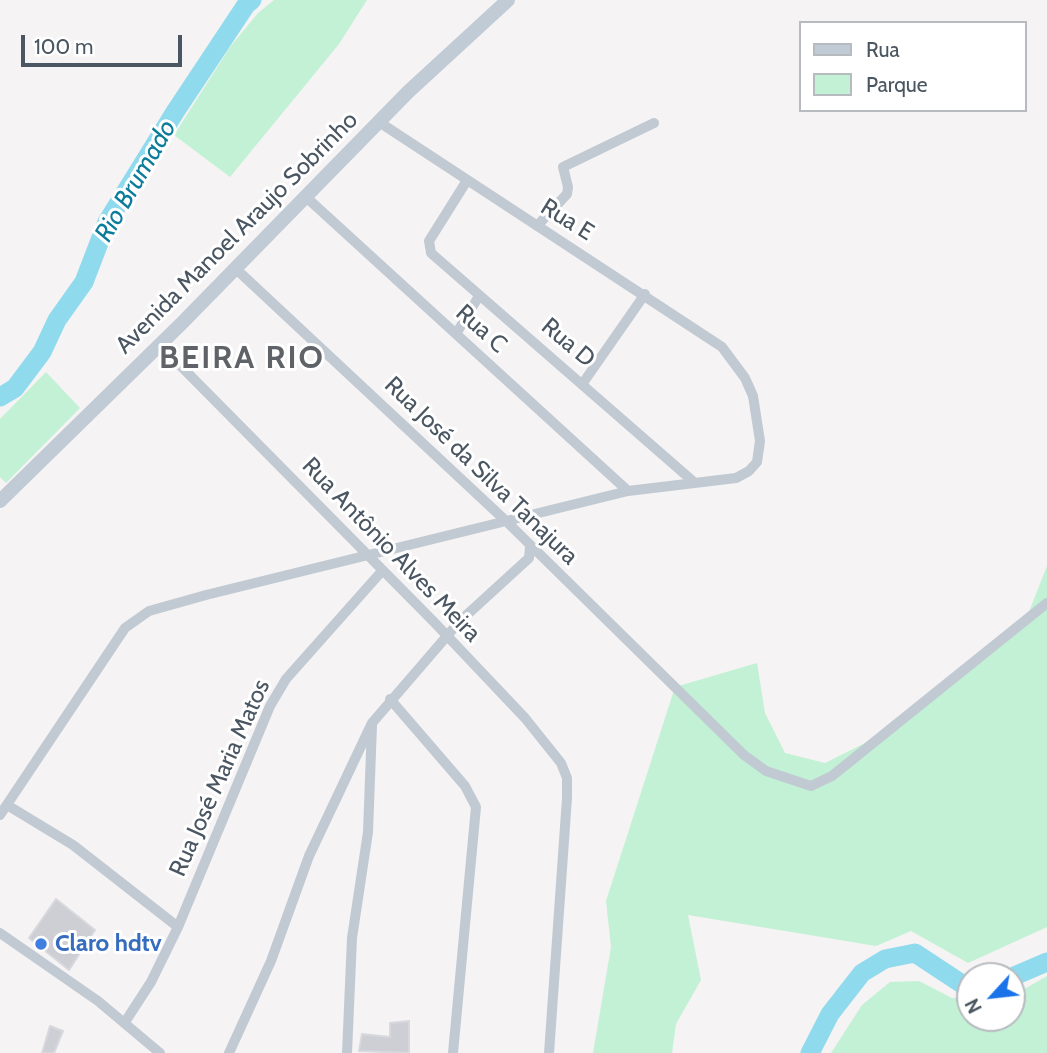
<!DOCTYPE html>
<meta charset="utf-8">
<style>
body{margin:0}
#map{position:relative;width:1047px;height:1053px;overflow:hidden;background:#f5f3f3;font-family:Cabin,sans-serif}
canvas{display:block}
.legend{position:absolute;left:799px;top:21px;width:228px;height:91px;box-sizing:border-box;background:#fff;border:2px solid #b7bbc0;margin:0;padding:9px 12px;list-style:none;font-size:21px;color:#4a5661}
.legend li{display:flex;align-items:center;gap:14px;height:35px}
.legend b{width:35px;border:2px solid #b7bbc0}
.north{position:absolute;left:956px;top:962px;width:70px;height:70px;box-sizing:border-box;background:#fff;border:2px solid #b7bbc0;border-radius:50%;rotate:243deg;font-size:19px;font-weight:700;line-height:28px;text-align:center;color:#4a5661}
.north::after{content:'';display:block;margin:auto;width:24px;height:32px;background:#1a73e8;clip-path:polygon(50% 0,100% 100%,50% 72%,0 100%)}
.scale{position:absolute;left:21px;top:35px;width:161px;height:32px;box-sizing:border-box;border:4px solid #4a5661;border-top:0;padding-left:9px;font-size:21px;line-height:24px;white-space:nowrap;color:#4a5661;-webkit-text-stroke:5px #fff;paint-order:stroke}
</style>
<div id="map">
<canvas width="1047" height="1053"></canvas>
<ul class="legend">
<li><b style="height:9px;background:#c1cbd6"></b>Rua</li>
<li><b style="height:19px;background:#c3f1d5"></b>Parque</li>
</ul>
<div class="north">N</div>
<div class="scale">100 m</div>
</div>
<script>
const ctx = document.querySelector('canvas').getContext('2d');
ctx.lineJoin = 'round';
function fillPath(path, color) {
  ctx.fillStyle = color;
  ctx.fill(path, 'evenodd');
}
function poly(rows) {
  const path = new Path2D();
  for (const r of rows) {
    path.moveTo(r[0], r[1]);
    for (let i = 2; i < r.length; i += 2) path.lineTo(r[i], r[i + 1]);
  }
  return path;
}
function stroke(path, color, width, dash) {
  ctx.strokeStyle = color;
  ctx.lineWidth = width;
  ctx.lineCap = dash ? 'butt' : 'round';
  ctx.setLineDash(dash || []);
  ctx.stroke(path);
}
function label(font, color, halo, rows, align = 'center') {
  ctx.font = font + ' Cabin,sans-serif';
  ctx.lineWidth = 6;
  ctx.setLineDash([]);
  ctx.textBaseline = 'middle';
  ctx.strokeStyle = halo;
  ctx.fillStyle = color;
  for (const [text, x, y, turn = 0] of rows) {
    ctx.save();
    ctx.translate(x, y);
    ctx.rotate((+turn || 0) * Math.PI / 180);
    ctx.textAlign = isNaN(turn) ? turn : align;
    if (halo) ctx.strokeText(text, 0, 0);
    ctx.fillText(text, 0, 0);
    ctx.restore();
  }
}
fillPath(poly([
 [274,0,367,0,339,44,230,177,174,135,230,47,258,13],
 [46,372,80,408,6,483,0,477,0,419],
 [1047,566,1047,927,968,963,911,931,876,946,688,915,701,980,676,1024,672,1053,593,1053,611,947,606,901,675,687,757,663,765,713,785,753,825,763,905,723,1025,622],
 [1047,976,1047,1053,831,1053,862,1005,890,982,919,981,952,998,970,998,970,1018,1012,1018,1012,996]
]), '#c3f1d5');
stroke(poly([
 [0,397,15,388,42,352,57,320,84,282,107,222,175,112,246,5,252,0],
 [1012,977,1047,962],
 [810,1053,830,1014,862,973,885,959,915,953,962,984,970,985]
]), '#90daee', 19);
const building = poly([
 [56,899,95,930,69,970,29,938,56,899],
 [409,1021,409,1053,359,1051,362,1034,390,1037,390,1023,409,1021],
 [50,1026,63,1031,54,1053,42,1053,50,1026]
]);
fillPath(building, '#cdcfd5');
stroke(building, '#d7d9de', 2);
stroke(poly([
 [466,182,429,241,431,253,695,483],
 [306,197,628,491],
 [537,226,567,194,568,187,563,167,654,123],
 [235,268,507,522,744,755,766,771,811,786,832,776,1047,603],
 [456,334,479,296],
 [160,345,434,622,525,718,561,763,567,778,567,798,549,1053],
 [583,383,645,294],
 [390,699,465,786,476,807,453,1053],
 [7,805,73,845,178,927],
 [0,815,125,628,149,611,206,595,628,491,736,478,749,471,757,462,760,441,753,396,745,378,722,347,379,122],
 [0,933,98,1001,160,1053],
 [125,1022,151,982,178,927,270,706,286,679,382,571],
 [229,1053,271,961,309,856,372,723,459,622,529,558,530,547],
 [347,1053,352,938,368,832,372,725]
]), '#c1cad2', 10);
stroke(poly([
 [0,501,182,323,408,92,508,0]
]), '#c1cbd6', 14);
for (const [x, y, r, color] of [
 [41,944,7,"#3f7fe0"]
]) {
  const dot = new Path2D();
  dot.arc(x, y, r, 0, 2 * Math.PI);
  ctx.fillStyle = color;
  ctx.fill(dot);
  stroke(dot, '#fff', 2.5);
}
label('24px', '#4a5661', '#fff', [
 ["Rua E",567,220,32],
 ["Avenida Manoel Araujo Sobrinho",237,233,-45],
 ["Rua C",481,329,42],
 ["Rua D",568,343,40],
 ["Rua José da Silva Tanajura",481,471,44],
 ["Rua Antônio Alves Meira",391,550,46],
 ["Rua José Maria Matos",220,778,-66]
]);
label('bold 24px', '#366cbe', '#fff', [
 ["Claro hdtv",55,944]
], 'left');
label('italic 26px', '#0c7c9b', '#fff', [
 ["Rio Brumado",136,181,-60]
]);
ctx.letterSpacing = '2px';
label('bold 32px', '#5f6368', '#fff', [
 ["BEIRA RIO",242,359]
]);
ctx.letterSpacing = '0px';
</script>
